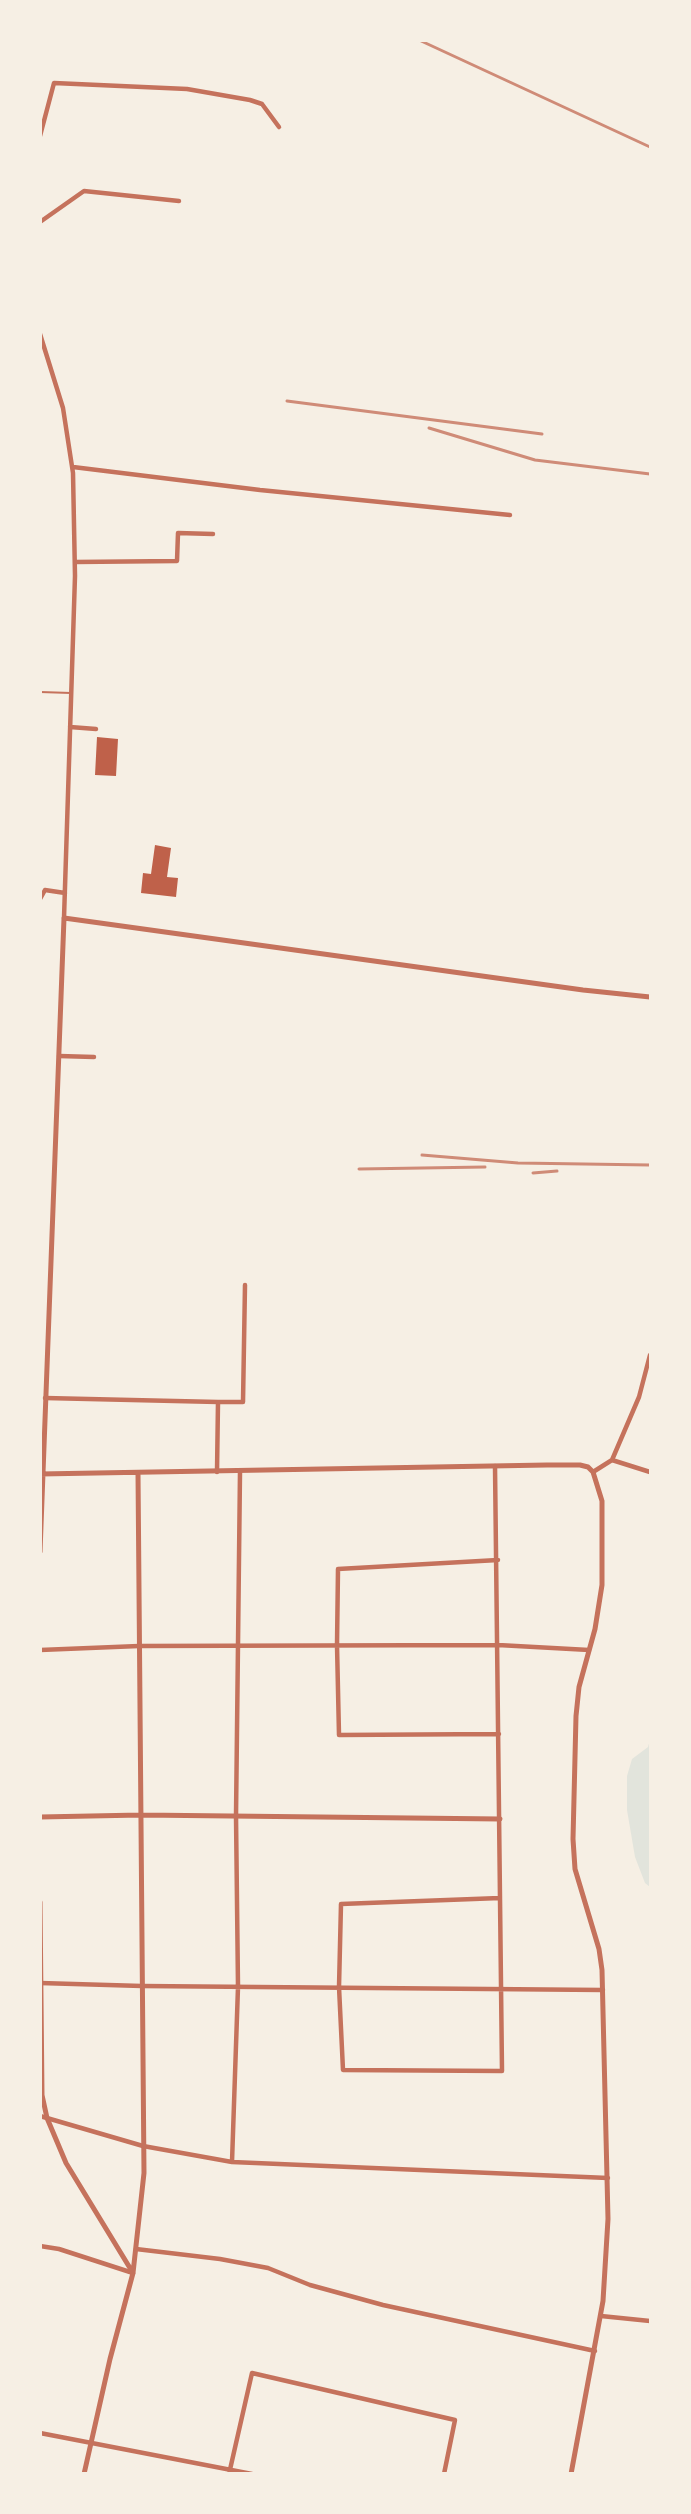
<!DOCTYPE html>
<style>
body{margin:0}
#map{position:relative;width:691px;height:2514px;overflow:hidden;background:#f6efe4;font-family:"Work Sans",sans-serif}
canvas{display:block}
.frame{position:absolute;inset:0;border:42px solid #f6efe4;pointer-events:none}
</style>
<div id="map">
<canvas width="691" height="2514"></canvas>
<div class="frame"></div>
</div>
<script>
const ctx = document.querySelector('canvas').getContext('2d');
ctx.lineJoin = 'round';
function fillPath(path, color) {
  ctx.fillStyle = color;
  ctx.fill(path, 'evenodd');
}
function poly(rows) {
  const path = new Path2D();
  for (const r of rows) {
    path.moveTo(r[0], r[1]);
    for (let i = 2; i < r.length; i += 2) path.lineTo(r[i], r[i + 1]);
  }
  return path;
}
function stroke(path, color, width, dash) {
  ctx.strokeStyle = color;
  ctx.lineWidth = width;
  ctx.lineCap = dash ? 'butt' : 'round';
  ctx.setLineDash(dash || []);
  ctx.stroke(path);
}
fillPath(poly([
 [650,1740,650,1887,645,1883,635,1857,627,1810,627,1776,632,1759,648,1747]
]), '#e2e4dc');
fillPath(poly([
 [97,737,118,739,116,776,95,775],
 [155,845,171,848,167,877,178,878,176,897,141,893,143,873,151,874]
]), '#bf614a');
stroke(poly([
 [40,692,71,693]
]), '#c5725c', 2);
stroke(poly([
 [40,136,54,83,187,89,250,100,262,104,279,127],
 [40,222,84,191,179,201],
 [40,334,63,408,73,473,75,576,64,918],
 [73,467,260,490,510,515],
 [75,562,177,561,178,533,213,534],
 [70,727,96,729],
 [40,899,45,890,65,893],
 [59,1056,94,1057],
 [45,1398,218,1402,217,1472],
 [218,1402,243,1402,245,1285],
 [612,1460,639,1397,650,1355],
 [495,1466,502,2071,343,2070,339,1987,341,1904,500,1898],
 [593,1472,612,1460,650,1472],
 [498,1560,338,1569,337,1645,339,1735,499,1734],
 [40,1650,139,1646,498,1645,589,1650],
 [40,1983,142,1986,603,1990],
 [40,2116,143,2146,232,2162,608,2178],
 [232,2162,238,1987,236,1816,240,1472],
 [40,2246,59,2249,133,2273],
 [136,2249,220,2259,268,2268,310,2285,383,2305,595,2351],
 [601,2316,650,2321],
 [40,2433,252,2474],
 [229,2474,252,2373,455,2420,444,2474]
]), '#c5725c', 4.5);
stroke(poly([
 [40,1474,547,1465,580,1465,588,1467,593,1472,602,1501,602,1585,595,1629,579,1687,576,1716,573,1839,575,1869,599,1949,602,1970,608,2219,603,2301,571,2474],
 [40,1552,64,918,583,990,650,997],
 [40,1817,141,1815,500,1819],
 [40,1902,42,2095,47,2118,66,2163,133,2273],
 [84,2474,110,2359,133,2273,144,2173,138,1473]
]), '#c5725c', 5);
stroke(poly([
 [419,40,650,147],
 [287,401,542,434],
 [429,428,535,460,650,474],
 [422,1155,518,1163,650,1165],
 [359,1169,485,1167],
 [533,1173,557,1171]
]), '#cf8b77', 3);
</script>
